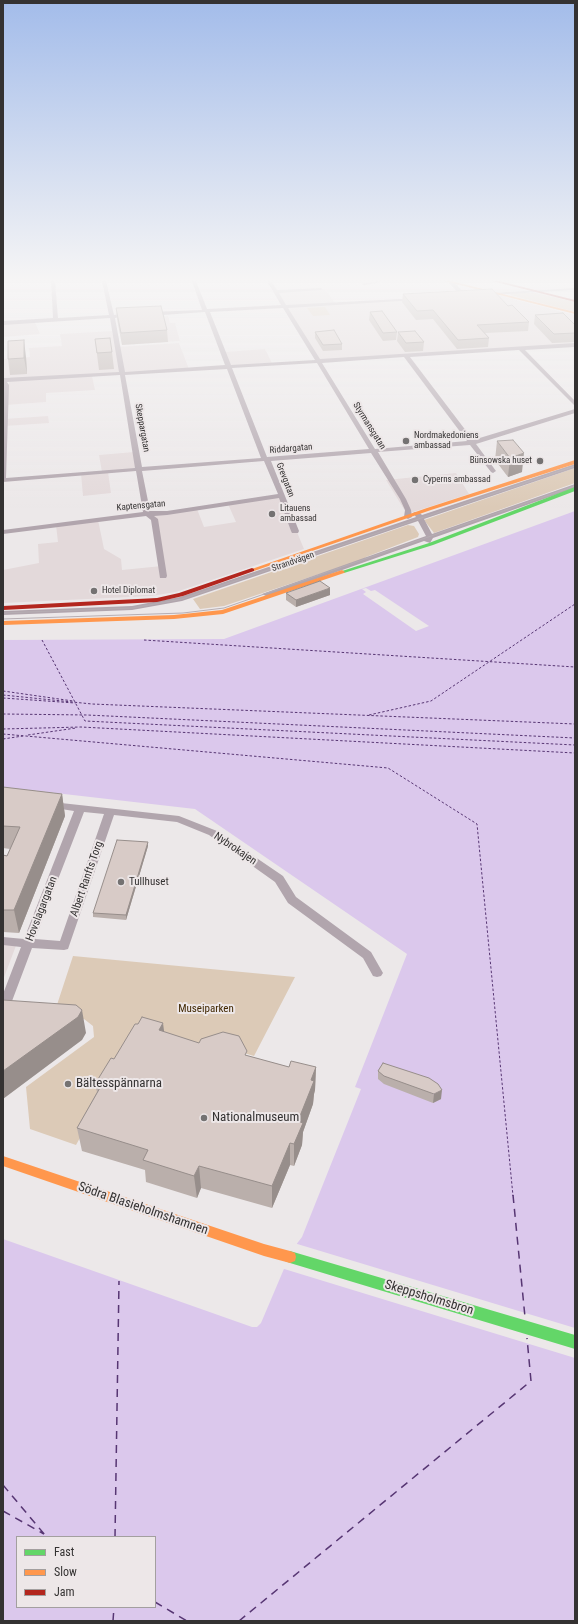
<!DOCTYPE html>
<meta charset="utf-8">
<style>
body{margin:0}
#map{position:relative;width:578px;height:1624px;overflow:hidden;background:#ece8e9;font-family:"Roboto Condensed",sans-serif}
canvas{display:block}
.frame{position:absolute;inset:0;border:4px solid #343232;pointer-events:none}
.legend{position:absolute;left:16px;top:1536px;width:140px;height:72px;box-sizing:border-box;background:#ede7e8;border:1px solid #a39f9f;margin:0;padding:5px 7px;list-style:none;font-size:12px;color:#343232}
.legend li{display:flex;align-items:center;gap:8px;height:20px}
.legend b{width:20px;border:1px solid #a39f9f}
</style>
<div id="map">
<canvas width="578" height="1624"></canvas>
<div class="frame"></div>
<ul class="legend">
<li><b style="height:5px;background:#63d668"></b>Fast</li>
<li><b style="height:5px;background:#ff974d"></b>Slow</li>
<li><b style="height:5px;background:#b3261e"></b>Jam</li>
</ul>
</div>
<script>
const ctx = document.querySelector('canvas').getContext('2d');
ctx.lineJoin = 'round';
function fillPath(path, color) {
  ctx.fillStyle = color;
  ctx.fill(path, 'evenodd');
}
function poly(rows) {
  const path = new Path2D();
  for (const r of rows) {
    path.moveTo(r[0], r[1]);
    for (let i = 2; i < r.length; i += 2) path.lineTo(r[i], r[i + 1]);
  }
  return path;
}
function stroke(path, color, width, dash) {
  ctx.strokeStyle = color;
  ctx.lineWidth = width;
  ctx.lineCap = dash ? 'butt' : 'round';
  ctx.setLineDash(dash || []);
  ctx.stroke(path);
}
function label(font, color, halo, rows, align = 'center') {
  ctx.font = font + ' "Roboto Condensed",sans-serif';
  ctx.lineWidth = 4;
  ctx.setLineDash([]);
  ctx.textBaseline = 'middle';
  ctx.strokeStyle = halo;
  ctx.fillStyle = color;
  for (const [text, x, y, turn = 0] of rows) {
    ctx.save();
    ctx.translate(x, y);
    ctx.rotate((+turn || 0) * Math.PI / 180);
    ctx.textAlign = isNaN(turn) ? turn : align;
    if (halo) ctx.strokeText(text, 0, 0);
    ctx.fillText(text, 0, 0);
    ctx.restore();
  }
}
fillPath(poly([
 [325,289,335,303,491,294,501,296,575,315,575,344,320,361,277,292],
 [168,316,170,323,175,323,180,341,122,345,117,319],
 [35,322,40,334,3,337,3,324],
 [112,331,117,347,179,343,189,369,92,376,95,390,46,393,46,402,5,405,10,377,3,378,3,359,30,357,29,348,62,346,60,334],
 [265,349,272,363,229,366,224,352],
 [48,416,49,423,5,426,4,419],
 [134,452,138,469,108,472,111,493,83,496,81,474,102,472,99,455],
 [456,473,469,494,407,514,386,480],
 [282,496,304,549,176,592,151,596,3,603,3,570,39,563,38,544,58,542,56,525,98,520,104,549,121,559,122,570,162,566,151,513,197,509,204,527,236,522,228,504],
 [3,942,17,943,3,980]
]), '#e3d9da');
fillPath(poly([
 [512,293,536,293,575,302,575,312,510,295],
 [325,307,330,315,313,316,307,308],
 [575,468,575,483,434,533,424,520],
 [408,525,414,526,419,534,418,537,366,557,364,559,224,606,200,609,193,599],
 [73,956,295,977,254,1056,224,1047,207,1051,138,1032,76,1145,30,1129,26,1087,94,1037,93,1026,84,1019,53,1017]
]), '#dccab7');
fillPath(poly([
 [575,511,575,1621,3,1621,3,1239,252,1327,257,1327,261,1323,292,1250,302,1237,361,1089,355,1087,407,954,195,809,3,787,3,640,224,639],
 [17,1537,155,1537,155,1607,17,1607]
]), '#dbc8ec');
fillPath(poly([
 [366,588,371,591,375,590,429,626,416,631,363,594,366,592,362,589],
 [294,1243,575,1328,575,1358,281,1268,290,1249]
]), '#ece8e9');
stroke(poly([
 [42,640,85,721,575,745],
 [144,640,575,667],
 [3,691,73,701],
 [3,695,92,704,575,724],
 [3,698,75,703],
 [3,714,87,715,575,738],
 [369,715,431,701,575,604],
 [3,729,81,727,575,753],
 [3,734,388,768,477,824,513,1196],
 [28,735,76,728],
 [3,739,23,736]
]), '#573673', 1, [2.5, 2]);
stroke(poly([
 [513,1195,525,1317],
 [3,1485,45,1535,49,1537],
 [3,1511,44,1534],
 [115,1537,119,1281],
 [155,1602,187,1621],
 [113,1621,114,1607],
 [239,1621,531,1381,527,1338]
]), '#573673', 1.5, [8, 6]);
fillPath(poly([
 [51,281,55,281,58,318,109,315,102,281,106,281,114,315,131,313,134,315,115,318,125,372,225,365,205,312,149,316,146,314,149,312,202,310,192,281,196,281,207,309,281,305,267,281,271,281,277,290,321,288,323,289,321,290,279,293,286,305,418,298,416,300,288,308,320,359,575,343,575,347,525,350,575,401,575,406,519,350,410,357,473,440,575,409,575,413,476,444,496,471,493,473,491,472,470,445,378,452,406,499,411,510,412,517,408,519,404,517,405,510,400,499,371,453,271,461,299,531,298,533,292,533,291,531,279,498,167,515,154,516,158,519,167,576,166,578,160,578,151,520,146,516,3,534,3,530,143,512,136,471,3,482,3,378,119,372,110,318,3,325,3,321,53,318,51,281],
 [283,308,315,360,231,365,210,312,283,308],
 [404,357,467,441,375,449,322,363,404,357],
 [317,363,369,449,267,457,232,368,317,363],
 [227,369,261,458,142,467,125,375,227,369],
 [120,375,135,468,6,478,9,385,7,382,120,375],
 [264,461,278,494,167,511,150,511,142,471,264,461],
 [377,281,382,282,364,285,362,284,377,281],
 [449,281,453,281,466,295,466,297,462,297,449,283,449,281],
 [575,288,575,290,490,295,488,294,490,293,575,288],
 [575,464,575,468,424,519,432,534,575,484,575,488,433,538,430,543,424,541,269,596,266,596,262,594,426,536,418,521,182,601,132,610,3,615,3,611,132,606,180,597,416,517,413,513,415,512,419,512,422,515,575,464],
 [52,802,179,816,217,831,283,876,296,897,371,952,383,973,381,976,377,977,373,976,363,958,288,903,275,882,209,835,177,822,114,815,68,949,64,950,32,948,9,1009,7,1012,3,1014,3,994,21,947,3,945,3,937,24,939,74,811,48,807,47,805,52,802],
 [84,812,104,814,60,941,35,939,84,812]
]), '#b1a5ad');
fillPath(poly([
 [575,487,575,491,433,545,344,573,340,573,339,572,429,543,575,487],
 [290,1251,575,1335,575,1349,290,1263,285,1261,284,1257,285,1253,290,1251]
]), '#63d668');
fillPath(poly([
 [444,281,451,281,575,312,575,314,444,281],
 [575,460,575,464,431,510,254,571,250,571,249,570,427,508,575,460],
 [342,570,345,572,344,573,223,614,174,619,3,625,3,621,174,615,222,610,342,570],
 [3,1156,264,1244,290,1251,295,1253,296,1257,295,1261,290,1263,264,1256,3,1166,3,1156]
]), '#ff974d');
fillPath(poly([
 [492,281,499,281,575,300,575,302,492,281],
 [252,568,254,569,254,571,183,596,157,602,3,610,3,606,157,598,179,593,252,568]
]), '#b3261e');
stroke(poly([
 [3,613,132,608,182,599,575,466],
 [3,619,183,613,224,608,575,486]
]), '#b6aeb3', 1);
fillPath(poly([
 [403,294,529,322,528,331,485,333,489,338,488,347,457,349,433,319,416,320,402,302],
 [116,308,167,330,168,342,122,345,117,319],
 [370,312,397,332,396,340,383,341,369,320],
 [535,315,575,325,575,342,552,343,534,324],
 [315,332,342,344,342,350,323,351,315,338],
 [398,332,424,342,423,351,405,352,397,341],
 [95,339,112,352,114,369,99,370],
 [26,357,27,374,10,375,8,359],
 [497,441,522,472,508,477,495,460],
 [286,593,330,595,296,607,286,600],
 [3,787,62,794,65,816,19,933,3,932,3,855,7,856,10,849,3,848],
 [148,846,126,920,93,917,93,913],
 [164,1032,199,1043,289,1067,316,1067,315,1090,314,1094,313,1104,303,1132,302,1145,294,1166,290,1165,272,1208,201,1188,197,1198,146,1182,145,1170,82,1151,77,1128,97,1092,95,1084,114,1059],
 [383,1063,441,1099,433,1103,384,1084,378,1079,378,1071]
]), '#baafab');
fillPath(poly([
 [24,340,26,357,27,374,24,358],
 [524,453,522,472,508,477,510,458],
 [330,588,330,595,296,607,296,600],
 [62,794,65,816,19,933,14,910],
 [148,842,148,846,126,920,126,915],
 [82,1010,86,1033,82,1040,3,1099,3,1071],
 [163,1023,166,1046,159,1030],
 [316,1067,315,1090,314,1094,313,1104,303,1132,302,1145,294,1166,294,1144,298,1121,311,1080],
 [442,1090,441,1099,433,1103,434,1094],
 [290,1143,290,1165,272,1208,272,1186],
 [199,1166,201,1188,197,1198,194,1176]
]), '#978e8b');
const building = poly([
 [492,289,508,306,512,305,529,322,477,325,489,338,458,340,433,310,417,311,403,294,492,289],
 [161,306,167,330,121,333,116,308,161,306],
 [382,311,397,332,383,333,370,312,382,311],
 [563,313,575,325,575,333,554,334,535,315,563,313],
 [334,330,342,344,323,345,315,332,334,330],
 [415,331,424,342,406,343,398,332,415,331],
 [110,338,112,352,97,353,95,339,110,338],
 [24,340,24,358,8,359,8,341,24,340],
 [513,440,524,453,510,458,497,441,513,440],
 [320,581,330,588,296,600,286,593,320,581],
 [3,787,62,794,14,910,3,910,3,855,7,856,20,827,3,826,3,787],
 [117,840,148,842,126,915,93,913,117,840],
 [3,1000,76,1005,82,1010,78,1017,3,1071,3,1000],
 [142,1017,163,1023,159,1030,199,1043,201,1039,223,1032,239,1036,247,1051,245,1055,289,1067,291,1061,316,1067,311,1080,314,1081,298,1121,303,1123,294,1144,290,1143,272,1186,199,1166,194,1176,143,1160,148,1150,77,1128,101,1086,95,1084,111,1058,114,1059,135,1024,138,1024,142,1017],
 [383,1063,429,1078,438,1084,442,1090,434,1094,384,1076,378,1071,383,1063]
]);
fillPath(building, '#d8cbc7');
stroke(building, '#978e8b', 1);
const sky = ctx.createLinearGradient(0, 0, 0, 508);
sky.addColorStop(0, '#a3bcea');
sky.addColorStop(0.55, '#f6f5f5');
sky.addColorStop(1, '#f6f5f500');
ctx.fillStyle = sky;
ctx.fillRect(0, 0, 578, 508);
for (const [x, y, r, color] of [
 [406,441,4,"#747272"],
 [540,461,4,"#747272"],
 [415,480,4,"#747272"],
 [272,514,4,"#747272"],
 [94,591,4,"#747272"],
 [121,882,4,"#747272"],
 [68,1084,4,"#747272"],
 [204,1118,4,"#747272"]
]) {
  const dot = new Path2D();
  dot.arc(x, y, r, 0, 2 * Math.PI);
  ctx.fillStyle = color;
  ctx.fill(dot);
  stroke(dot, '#ede7e8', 1.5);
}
label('9px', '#343232', '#ede7e8', [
 ["Styrmansgatan",369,426,58],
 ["Skeppargatan",142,428,80],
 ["Riddargatan",291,449,-5],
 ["Grevgatan",285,480,69],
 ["Kaptensgatan",141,506,-5],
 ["Strandvägen",293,562,-19]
]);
label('9px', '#343232', '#ede7e8', [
 ["Nordmakedoniens",414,436],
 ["ambassad",414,446],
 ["Bünsowska huset",532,461,"right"],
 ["Cyperns ambassad",423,480],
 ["Litauens",280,509],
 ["ambassad",280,519],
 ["Hotel Diplomat",102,591]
], 'left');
label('11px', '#343232', '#ede7e8', [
 ["Nybrokajen",235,849,34],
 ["Albert Ranfts Torg",87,879,-71],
 ["Hovslagargatan",42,909,-69]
]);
label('11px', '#343232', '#ede7e8', [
 ["Tullhuset",129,882]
], 'left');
label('11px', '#402701', '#ede7e8', [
 ["Museiparken",206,1009]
]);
label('13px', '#343232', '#ede7e8', [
 ["Bältesspännarna",76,1084],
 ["Nationalmuseum",212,1118]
], 'left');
label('13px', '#343232', '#ede7e8', [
 ["Södra Blasieholmshamnen",143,1209,19],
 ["Skeppsholmsbron",429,1298,17]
]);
</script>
